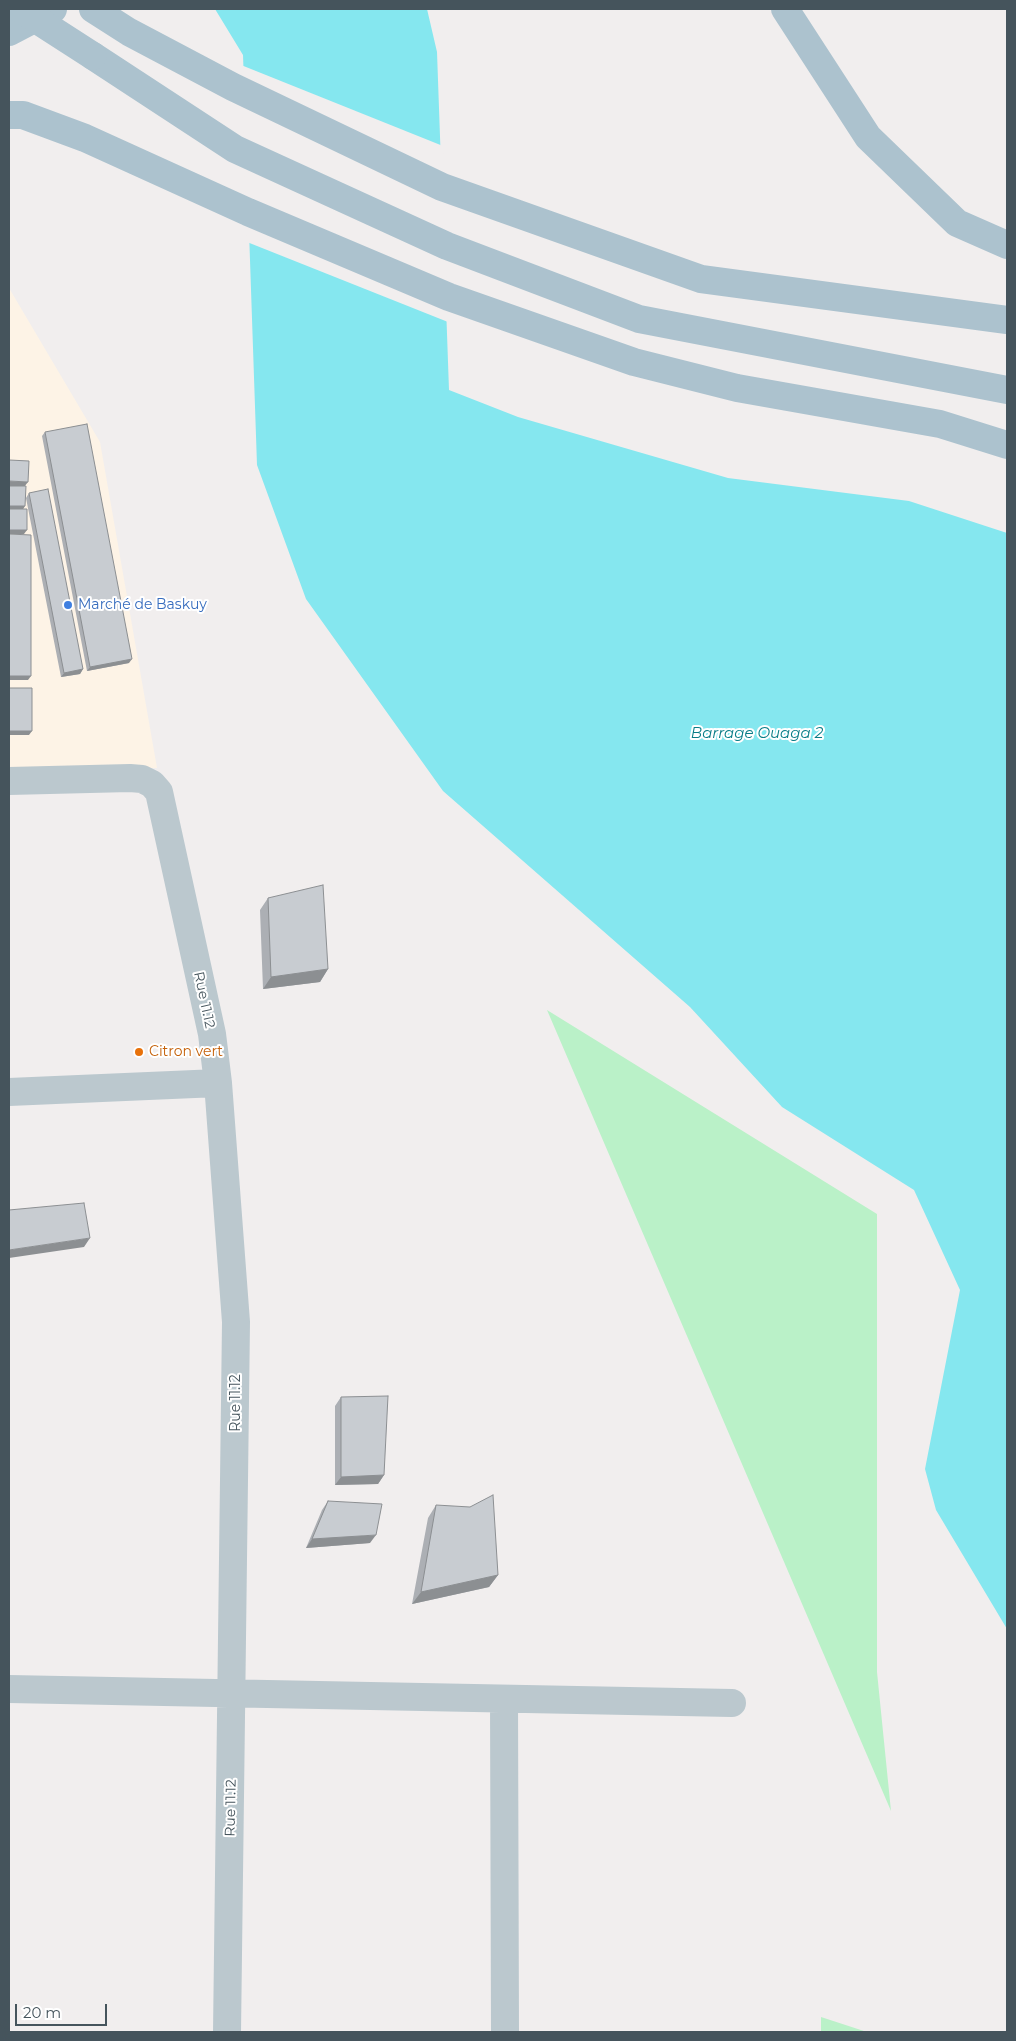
<!DOCTYPE html>
<meta charset="utf-8">
<style>
body{margin:0}
#map{position:relative;width:1016px;height:2041px;overflow:hidden;background:#f1eeee;font-family:Montserrat,sans-serif}
canvas{display:block}
.frame{position:absolute;inset:0;border:10px solid #45545c;pointer-events:none}
.scale{position:absolute;left:15px;top:2004px;width:92px;height:22px;box-sizing:border-box;border:2px solid #45545c;border-top:0;padding-left:6px;font-size:15px;line-height:18px;white-space:nowrap;color:#45545c;-webkit-text-stroke:4px #fff;paint-order:stroke}
</style>
<div id="map">
<canvas width="1016" height="2041"></canvas>
<div class="frame"></div>
<div class="scale">20 m</div>
</div>
<script>
const ctx = document.querySelector('canvas').getContext('2d');
ctx.lineJoin = 'round';
function fillPath(path, color) {
  ctx.fillStyle = color;
  ctx.fill(path, 'evenodd');
}
function poly(rows) {
  const path = new Path2D();
  for (const r of rows) {
    path.moveTo(r[0], r[1]);
    for (let i = 2; i < r.length; i += 2) path.lineTo(r[i], r[i + 1]);
  }
  return path;
}
function stroke(path, color, width, dash) {
  ctx.strokeStyle = color;
  ctx.lineWidth = width;
  ctx.lineCap = dash ? 'butt' : 'round';
  ctx.setLineDash(dash || []);
  ctx.stroke(path);
}
function label(font, color, halo, rows, align = 'center') {
  ctx.font = font + ' Montserrat,sans-serif';
  ctx.lineWidth = 4;
  ctx.setLineDash([]);
  ctx.textBaseline = 'middle';
  ctx.strokeStyle = halo;
  ctx.fillStyle = color;
  for (const [text, x, y, turn = 0] of rows) {
    ctx.save();
    ctx.translate(x, y);
    ctx.rotate((+turn || 0) * Math.PI / 180);
    ctx.textAlign = isNaN(turn) ? turn : align;
    if (halo) ctx.strokeText(text, 0, 0);
    ctx.fillText(text, 0, 0);
    ctx.restore();
  }
}
fillPath(poly([
 [9,288,100,442,157,768,9,769]
]), '#fdf3e6');
fillPath(poly([
 [547,1010,877,1214,877,1672,891,1811],
 [821,2017,867,2032,821,2032]
]), '#baf1c8');
fillPath(poly([
 [215,9,427,9,437,52,449,390,518,417,728,478,909,501,1007,533,1007,1629,936,1510,925,1469,960,1290,914,1190,782,1107,690,1007,443,791,306,599,257,465,243,55]
]), '#85e7ef');
fillPath(poly([
 [241,65,443,146,448,322,247,242]
]), '#f1eeee');
stroke(poly([
 [9,781,130,778,142,779,152,784,159,792,212,1034,218,1083,236,1322,227,2032],
 [9,1092,218,1083],
 [9,1689,732,1703],
 [504,1699,505,2032]
]), '#bbc8ce', 28);
stroke(poly([
 [93,9,129,32,233,87,442,187,701,279,1007,320],
 [785,9,868,137,957,223,1007,245],
 [9,32,53,9],
 [93,56,235,149,447,246,639,319,1007,390],
 [9,115,23,115,85,138,248,212,449,297,634,362,737,388,940,424,1007,445]
]), '#acc2ce', 28);
stroke(poly([
 [20,9,93,56]
]), '#acc2ce', 28);
fillPath(poly([
 [45,432,129,663,87,671,42,436],
 [29,493,83,669,80,674,61,677,26,498],
 [268,898,328,969,320,982,263,989,260,910],
 [341,1397,384,1475,378,1484,335,1485,335,1406],
 [328,1501,370,1543,306,1548,322,1510],
 [436,1505,498,1575,489,1587,412,1604,428,1518]
]), '#acafb4');
fillPath(poly([
 [9,481,28,482,24,487,9,486],
 [9,506,25,506,22,511,9,510],
 [9,530,27,530,24,534,9,534],
 [132,659,129,663,87,671,90,667],
 [83,669,80,674,61,677,64,673],
 [9,676,31,676,28,680,9,680],
 [9,731,32,731,29,735,9,735],
 [328,969,320,982,263,989,271,977],
 [90,1238,84,1247,9,1258,9,1250],
 [384,1475,378,1484,335,1485,341,1477],
 [376,1535,370,1543,306,1548,312,1539],
 [498,1575,489,1587,412,1604,421,1592]
]), '#8c8f92');
const building = poly([
 [87,424,132,659,90,667,45,432,87,424],
 [9,460,29,461,28,482,9,481,9,460],
 [9,486,26,486,25,506,9,506,9,486],
 [48,489,83,669,64,673,29,493,48,489],
 [9,509,27,509,27,530,9,530,9,509],
 [9,534,31,535,31,676,9,676,9,534],
 [9,688,32,688,32,731,9,731,9,688],
 [323,885,328,969,271,977,268,898,323,885],
 [84,1203,90,1238,9,1250,9,1210,84,1203],
 [388,1396,384,1475,341,1477,341,1397,388,1396],
 [493,1495,498,1575,421,1592,436,1505,470,1507,493,1495],
 [328,1501,382,1504,376,1535,312,1539,328,1501]
]);
fillPath(building, '#c8ccd1');
stroke(building, '#8c8f92', 1);
for (const [x, y, r, color] of [
 [68,605,5,"#3f7fe0"],
 [139,1052,5,"#e8710a"]
]) {
  const dot = new Path2D();
  dot.arc(x, y, r, 0, 2 * Math.PI);
  ctx.fillStyle = color;
  ctx.fill(dot);
  stroke(dot, '#fff', 2);
}
label('14px', '#366cbe', '#fff', [
 ["Marché de Baskuy",78,605]
], 'left');
label('14px', '#45545c', '#fff', [
 ["Rue 11.12",204,1000,78],
 ["Rue 11.12",236,1403,-90],
 ["Rue 11.12",231,1808,-89]
]);
label('14px', '#c56008', '#fff', [
 ["Citron vert",149,1052]
], 'left');
label('italic 15px', '#097d87', '#fff', [
 ["Barrage Ouaga 2",757,734]
]);
</script>
